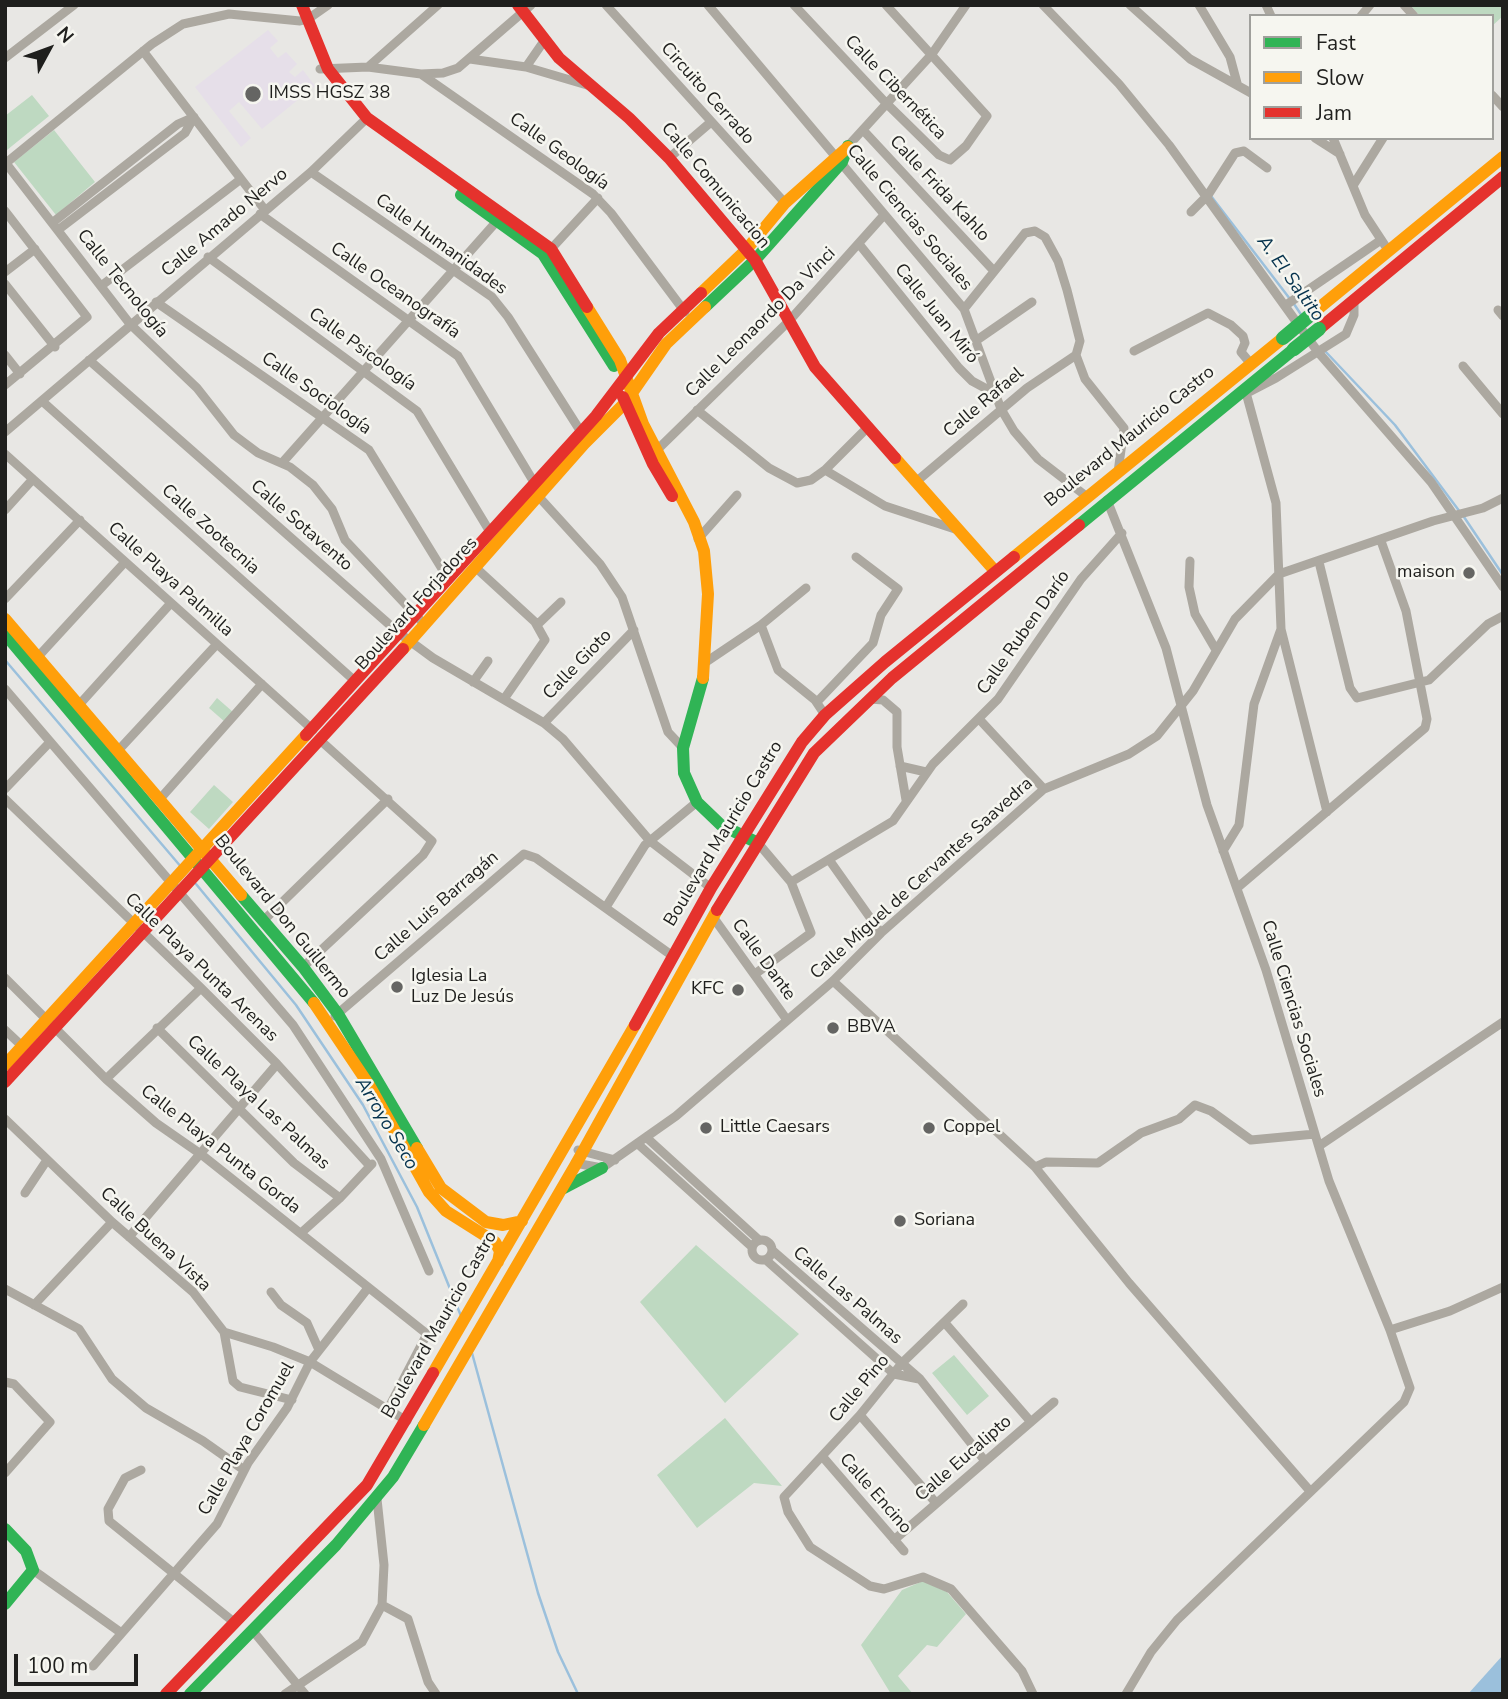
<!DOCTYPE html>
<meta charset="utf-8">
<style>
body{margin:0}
#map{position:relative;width:1508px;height:1699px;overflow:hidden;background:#e8e7e4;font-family:"Nunito Sans",sans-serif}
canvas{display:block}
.frame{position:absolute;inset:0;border:7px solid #1f1f1d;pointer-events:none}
.legend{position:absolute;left:1249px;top:14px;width:245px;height:126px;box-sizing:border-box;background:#f6f6f0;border:2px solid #a0a09c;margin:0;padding:9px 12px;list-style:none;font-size:21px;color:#1f1f1d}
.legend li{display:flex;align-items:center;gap:14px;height:35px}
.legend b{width:35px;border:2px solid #a0a09c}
.north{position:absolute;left:14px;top:14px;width:70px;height:70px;-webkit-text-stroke:5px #f6f6f0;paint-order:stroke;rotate:49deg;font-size:19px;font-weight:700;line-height:28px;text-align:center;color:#1f1f1d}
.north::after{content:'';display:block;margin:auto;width:24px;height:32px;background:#1f1f1d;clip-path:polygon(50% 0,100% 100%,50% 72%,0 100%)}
.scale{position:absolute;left:14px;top:1654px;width:124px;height:32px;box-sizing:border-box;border:4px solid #1f1f1d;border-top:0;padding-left:9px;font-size:21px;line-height:24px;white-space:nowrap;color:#1f1f1d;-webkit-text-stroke:5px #f6f6f0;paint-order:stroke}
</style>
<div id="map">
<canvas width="1508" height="1699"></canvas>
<div class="frame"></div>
<ul class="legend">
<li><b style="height:9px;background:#30b455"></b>Fast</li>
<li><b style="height:9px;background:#ff9f0a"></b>Slow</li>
<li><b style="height:9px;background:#e5322d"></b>Jam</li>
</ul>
<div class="north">N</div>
<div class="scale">100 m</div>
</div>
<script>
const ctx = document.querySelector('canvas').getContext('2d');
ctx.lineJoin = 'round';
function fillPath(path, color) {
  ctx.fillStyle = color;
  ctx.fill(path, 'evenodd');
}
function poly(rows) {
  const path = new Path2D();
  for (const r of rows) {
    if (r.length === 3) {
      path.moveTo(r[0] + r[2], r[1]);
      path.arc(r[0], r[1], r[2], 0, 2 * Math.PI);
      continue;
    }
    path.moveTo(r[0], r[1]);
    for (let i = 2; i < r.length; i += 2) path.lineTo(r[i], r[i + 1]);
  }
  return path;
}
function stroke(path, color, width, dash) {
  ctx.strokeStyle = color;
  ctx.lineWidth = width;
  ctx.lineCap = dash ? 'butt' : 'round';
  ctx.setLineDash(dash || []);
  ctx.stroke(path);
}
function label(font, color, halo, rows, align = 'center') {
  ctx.font = font + ' "Nunito Sans",sans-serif';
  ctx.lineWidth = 5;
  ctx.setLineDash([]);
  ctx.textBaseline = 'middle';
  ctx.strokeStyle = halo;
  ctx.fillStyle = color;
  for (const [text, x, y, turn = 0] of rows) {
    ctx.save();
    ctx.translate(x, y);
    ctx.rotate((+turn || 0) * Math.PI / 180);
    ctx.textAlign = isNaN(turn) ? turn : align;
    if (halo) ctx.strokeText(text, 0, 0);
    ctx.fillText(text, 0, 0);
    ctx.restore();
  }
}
fillPath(poly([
 [268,30,278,41,270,48,278,58,286,52,297,64,289,72,295,77,303,70,315,86,262,129,239,102,229,111,251,138,241,147,195,87]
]), '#e6dfe9');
fillPath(poly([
 [1410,5,1503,5,1503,16,1492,26,1492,16,1420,16],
 [32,95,49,116,7,150,5,116],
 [54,130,95,182,56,215,14,162],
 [217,698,233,712,225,722,209,708],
 [214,785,233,802,209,829,190,812],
 [696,1245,799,1334,725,1403,640,1302],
 [954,1355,989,1396,967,1415,932,1373],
 [725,1418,782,1486,754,1483,697,1528,657,1475],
 [923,1581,947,1592,966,1614,937,1647,927,1645,898,1676,913,1694,891,1694,861,1645,902,1590]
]), '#bed9c1');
fillPath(poly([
 [1503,1655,1503,1694,1468,1694]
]), '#9bc0dc');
stroke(poly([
 [1211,196,1290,299],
 [1294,304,1302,316],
 [1325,351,1395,425,1460,512],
 [1464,517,1503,575],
 [5,660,182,868],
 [196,884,296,1005,363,1105,417,1207,461,1316],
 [472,1353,538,1593,558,1652,578,1694]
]), '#9bc0dc', 2.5);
stroke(poly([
 [606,5,785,203],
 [708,5,964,309,1001,409,1014,431,1038,459,1086,496],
 [794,5,885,102,939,155,950,160,966,146,987,116,886,5],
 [1043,5,1119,84,1169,145,1318,352,1431,482,1503,587],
 [1130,5,1190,59,1251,93],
 [1199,5,1230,57,1237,83],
 [1266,5,1271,16],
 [1404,5,1414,16],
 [1361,16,1370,5],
 [143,51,241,179],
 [5,58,74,5],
 [470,59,526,67,587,85],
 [368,67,421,74,593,194,611,213,685,312],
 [526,67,544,41],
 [320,69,368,67,438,5],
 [421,74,443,73,458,68,531,5],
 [1492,95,1503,107],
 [863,130,993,270],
 [1315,138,1340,154],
 [1333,138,1365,215,1388,250],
 [848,146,932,54,966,5],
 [669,158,711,122],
 [5,162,130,324,197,388,234,435,258,453,290,467,313,485,332,509,345,540,424,624],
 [6,163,152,44,183,24,229,14,300,21,308,19,328,5],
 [311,172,492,297,508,317,581,432],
 [1354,184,1383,138],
 [5,211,87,317,5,385],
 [1191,212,1208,195,1235,153,1244,151,1267,168],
 [260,214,458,356,535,484],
 [52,223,178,124,194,117],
 [58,230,185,133,194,117],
 [859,244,959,368,972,381,996,394],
 [551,249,598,198],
 [208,257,417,411,490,532],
 [5,272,35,249],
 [5,284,55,347],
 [101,286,241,179,265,210],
 [156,302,369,450,447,577],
 [1286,305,1381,240],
 [964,309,1025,233,1035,231,1045,237,1058,261,1067,290,1080,341,1076,355,1085,379,1124,428,1118,472],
 [1498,310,1503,316],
 [977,340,1032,302],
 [1134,351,1208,313,1231,325,1243,336,1245,343,1241,352,1251,364],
 [5,355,20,374],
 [89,360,399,633,433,658,544,723,563,739,650,841,711,888],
 [1463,366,1503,414],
 [1245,389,1276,503,1281,629,1327,812],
 [1249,392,1276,378,1346,334,1354,315,1354,300],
 [42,401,356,682],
 [697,410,769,468,797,483,811,480,825,470,868,427],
 [5,432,311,172,367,118],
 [657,450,789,321,884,215],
 [5,454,313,730],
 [282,463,497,221],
 [825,470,885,506,958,530],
 [917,481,1027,388,1076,355],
 [539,497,600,564,622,597,668,732,683,748],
 [1107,500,1166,648,1207,805,1266,970,1329,1181,1390,1330,1410,1388,1404,1402,1177,1620,1151,1652,1126,1694],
 [5,510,33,479],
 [698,539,737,495],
 [1190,561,1189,587,1195,614,1216,650],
 [1319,562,1350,688,1357,698,1429,680,1488,624,1503,616],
 [475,567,535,622,545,640,504,699],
 [5,599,80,520],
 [537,625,561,602],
 [761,625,778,670,815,700,825,715],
 [35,660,125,562],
 [706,662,761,625,806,588],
 [473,682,488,661],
 [5,689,293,1025,381,1159,429,1271],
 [870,699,883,700,897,712,897,747,906,800],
 [817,702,873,643,881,615,898,589,856,557],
 [78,706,171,603],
 [980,720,1044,789],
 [544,723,634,630],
 [114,755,217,644],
 [900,766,926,772],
 [5,789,50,742],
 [5,799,201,988,277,1064,369,1165],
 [159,800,262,684],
 [1223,851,1239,825,1254,704,1281,629],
 [830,861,881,933],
 [791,882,893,821,933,764,998,699,1081,579,1122,533],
 [1237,888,1425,728,1427,719,1406,611,1381,541],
 [606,907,645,845,697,802],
 [713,917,787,1020],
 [264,920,388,799],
 [303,967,423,855,432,841,321,741],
 [755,974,811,933,791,882,758,843],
 [5,978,106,1079,156,1123,202,1155,427,1334,388,1409],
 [833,981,1035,1167,1129,1283,1310,1491],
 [335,1016,524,854,536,858,674,957],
 [157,1028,294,1163,340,1198],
 [5,1030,22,1046],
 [106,1079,201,988],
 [5,1119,112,1222,193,1292,224,1332,273,1347,310,1362,407,1421],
 [647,1138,759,1240],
 [639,1145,752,1247],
 [1319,1146,1503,1022],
 [578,1150,615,1160],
 [575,1163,602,1168,676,1116,833,981,881,933,1044,789,1129,754,1157,736,1193,691,1235,619,1279,574,1433,521,1483,508,1503,498],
 [1035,1167,1046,1162,1098,1163,1141,1133,1179,1119,1195,1105,1211,1111,1251,1140,1315,1134],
 [25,1193,47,1160],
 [301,1233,340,1198,372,1164],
 [129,1237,277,1064],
 [762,1250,10],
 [773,1251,920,1379,985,1461],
 [766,1260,894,1374,919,1379],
 [5,1289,79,1329,112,1379,146,1408,203,1441,244,1470],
 [271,1292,281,1305,307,1323,319,1350],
 [963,1304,902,1363,860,1415,784,1497,788,1512,810,1547,870,1586,884,1589,923,1577,951,1589,1022,1671,1033,1694],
 [34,1305,112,1222],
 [945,1323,1031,1422],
 [1390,1330,1450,1311,1503,1287],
 [224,1332,233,1381,240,1387,292,1400],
 [5,1382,14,1384,50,1422,5,1473],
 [860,1415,936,1503],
 [822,1456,904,1551],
 [141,1470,125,1478,108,1509,109,1521,235,1623],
 [894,1540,1054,1402],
 [33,1570,120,1632],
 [382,1605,408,1619,428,1682,436,1694],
 [253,1631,305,1694],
 [93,1666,217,1524,248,1463,287,1408,310,1362,368,1288],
 [285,1694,362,1642,382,1605,384,1565,377,1499]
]), '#aca8a0', 9);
stroke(poly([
 [461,195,543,254,614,366],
 [705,307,755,260,842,162,848,146],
 [1079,525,1294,349],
 [5,634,314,1003],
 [703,678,683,748,684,773,697,802,721,825,758,843],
 [241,895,303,967,338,1014,417,1148],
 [562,1189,602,1168],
 [5,1529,26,1551,33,1570,5,1604],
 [190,1694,336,1545,393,1477,424,1425]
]), '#30b455', 12);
stroke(poly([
 [701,293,746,250,785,203,848,147],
 [587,307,620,360,643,424,694,522,704,551,708,594,703,678],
 [1308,317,1503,157],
 [895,458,995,571],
 [1014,557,1283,338],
 [5,619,241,895],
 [403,649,584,444,625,403,666,344,705,307],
 [314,1003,369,1085,429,1192,446,1211,495,1242,500,1251,498,1262],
 [5,1065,306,735],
 [417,1148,441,1188,486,1222,503,1225,522,1221],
 [433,1373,635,1025],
 [424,1425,576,1164,717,910]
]), '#ff9f0a', 12);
stroke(poly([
 [302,5,328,69,367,118,551,249,587,307],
 [518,5,559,58,629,118,669,158,755,260,815,367,895,458],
 [1319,329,1503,177],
 [623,397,653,464,672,496],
 [306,735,596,416,659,333,701,293],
 [717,910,814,753,892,678,1079,525],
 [635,1025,711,888,802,742,825,715,885,662,1014,557],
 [5,1082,403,649],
 [166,1694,367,1485,433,1373]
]), '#e5322d', 12);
stroke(poly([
 [1283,338,1308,317],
 [1294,349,1319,329]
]), '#30b455', 14);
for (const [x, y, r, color] of [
 [253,94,9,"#656563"],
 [1469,573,7,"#656563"],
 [397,987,7,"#656563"],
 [738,990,7,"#656563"],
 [833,1028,7,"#656563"],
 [706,1128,7,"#656563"],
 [929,1128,7,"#656563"],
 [900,1221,7,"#656563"]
]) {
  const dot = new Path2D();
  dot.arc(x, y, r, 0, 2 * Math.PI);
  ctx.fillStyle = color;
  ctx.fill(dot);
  stroke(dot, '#f6f6f0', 2.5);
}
label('18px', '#1f1f1d', '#f6f6f0', [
 ["Calle Cibernética",895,88,46],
 ["Circuito Cerrado",707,94,48],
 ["Calle Geología",559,152,36],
 ["Calle Comunicacion",715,186,50],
 ["Calle Frida Kahlo",939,189,47],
 ["Calle Ciencias Sociales",909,218,50],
 ["Calle Amado Nervo",225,223,-40],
 ["Calle Humanidades",441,245,36],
 ["Calle Tecnología",122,284,51],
 ["Calle Oceanografía",395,291,35],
 ["Calle Juan Miró",936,314,51],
 ["Calle Leonaordo Da Vinci",761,323,-45],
 ["Calle Psicología",362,350,36],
 ["Calle Sociología",316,394,35],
 ["Calle Rafael",984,403,-40],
 ["Boulevard Mauricio Castro",1130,437,-39],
 ["Calle Sotavento",301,526,41],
 ["Calle Zootecnia",210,530,42],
 ["Calle Playa Palmilla",170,580,42],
 ["Boulevard Forjadores",417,604,-48],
 ["Calle Ruben Darío",1024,633,-55],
 ["Calle Gioto",578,665,-46],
 ["Boulevard Mauricio Castro",724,834,-59],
 ["Calle Miguel de Cervantes Saavedra",922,879,-42],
 ["Calle Luis Barragán",437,907,-41],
 ["Boulevard Don Guillermo",282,917,51],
 ["Calle Dante",763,960,54],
 ["Calle Playa Punta Arenas",201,968,44],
 ["Calle Ciencias Sociales",1293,1009,73],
 ["Calle Playa Las Palmas",258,1103,43],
 ["Calle Playa Punta Gorda",220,1150,38],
 ["Calle Buena Vista",155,1240,43],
 ["Calle Las Palmas",847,1296,41],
 ["Boulevard Mauricio Castro",440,1325,-60],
 ["Calle Pino",860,1389,-50],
 ["Calle Playa Coromuel",247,1439,-60],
 ["Calle Eucalipto",964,1459,-41],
 ["Calle Encino",875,1494,49]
]);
label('18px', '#1f1f1d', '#f6f6f0', [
 ["IMSS HGSZ 38",269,94],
 ["maison",1455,573,"right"],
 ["Iglesia La",411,977],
 ["Luz De Jesús",411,998],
 ["KFC",724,990,"right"],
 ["BBVA",847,1028],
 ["Little Caesars",720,1128],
 ["Coppel",943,1128],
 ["Soriana",914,1221]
], 'left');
label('italic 19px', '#06334e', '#f6f6f0', [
 ["A. El Saltito",1290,279,54],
 ["Arroyo Seco",386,1124,59]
]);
</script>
